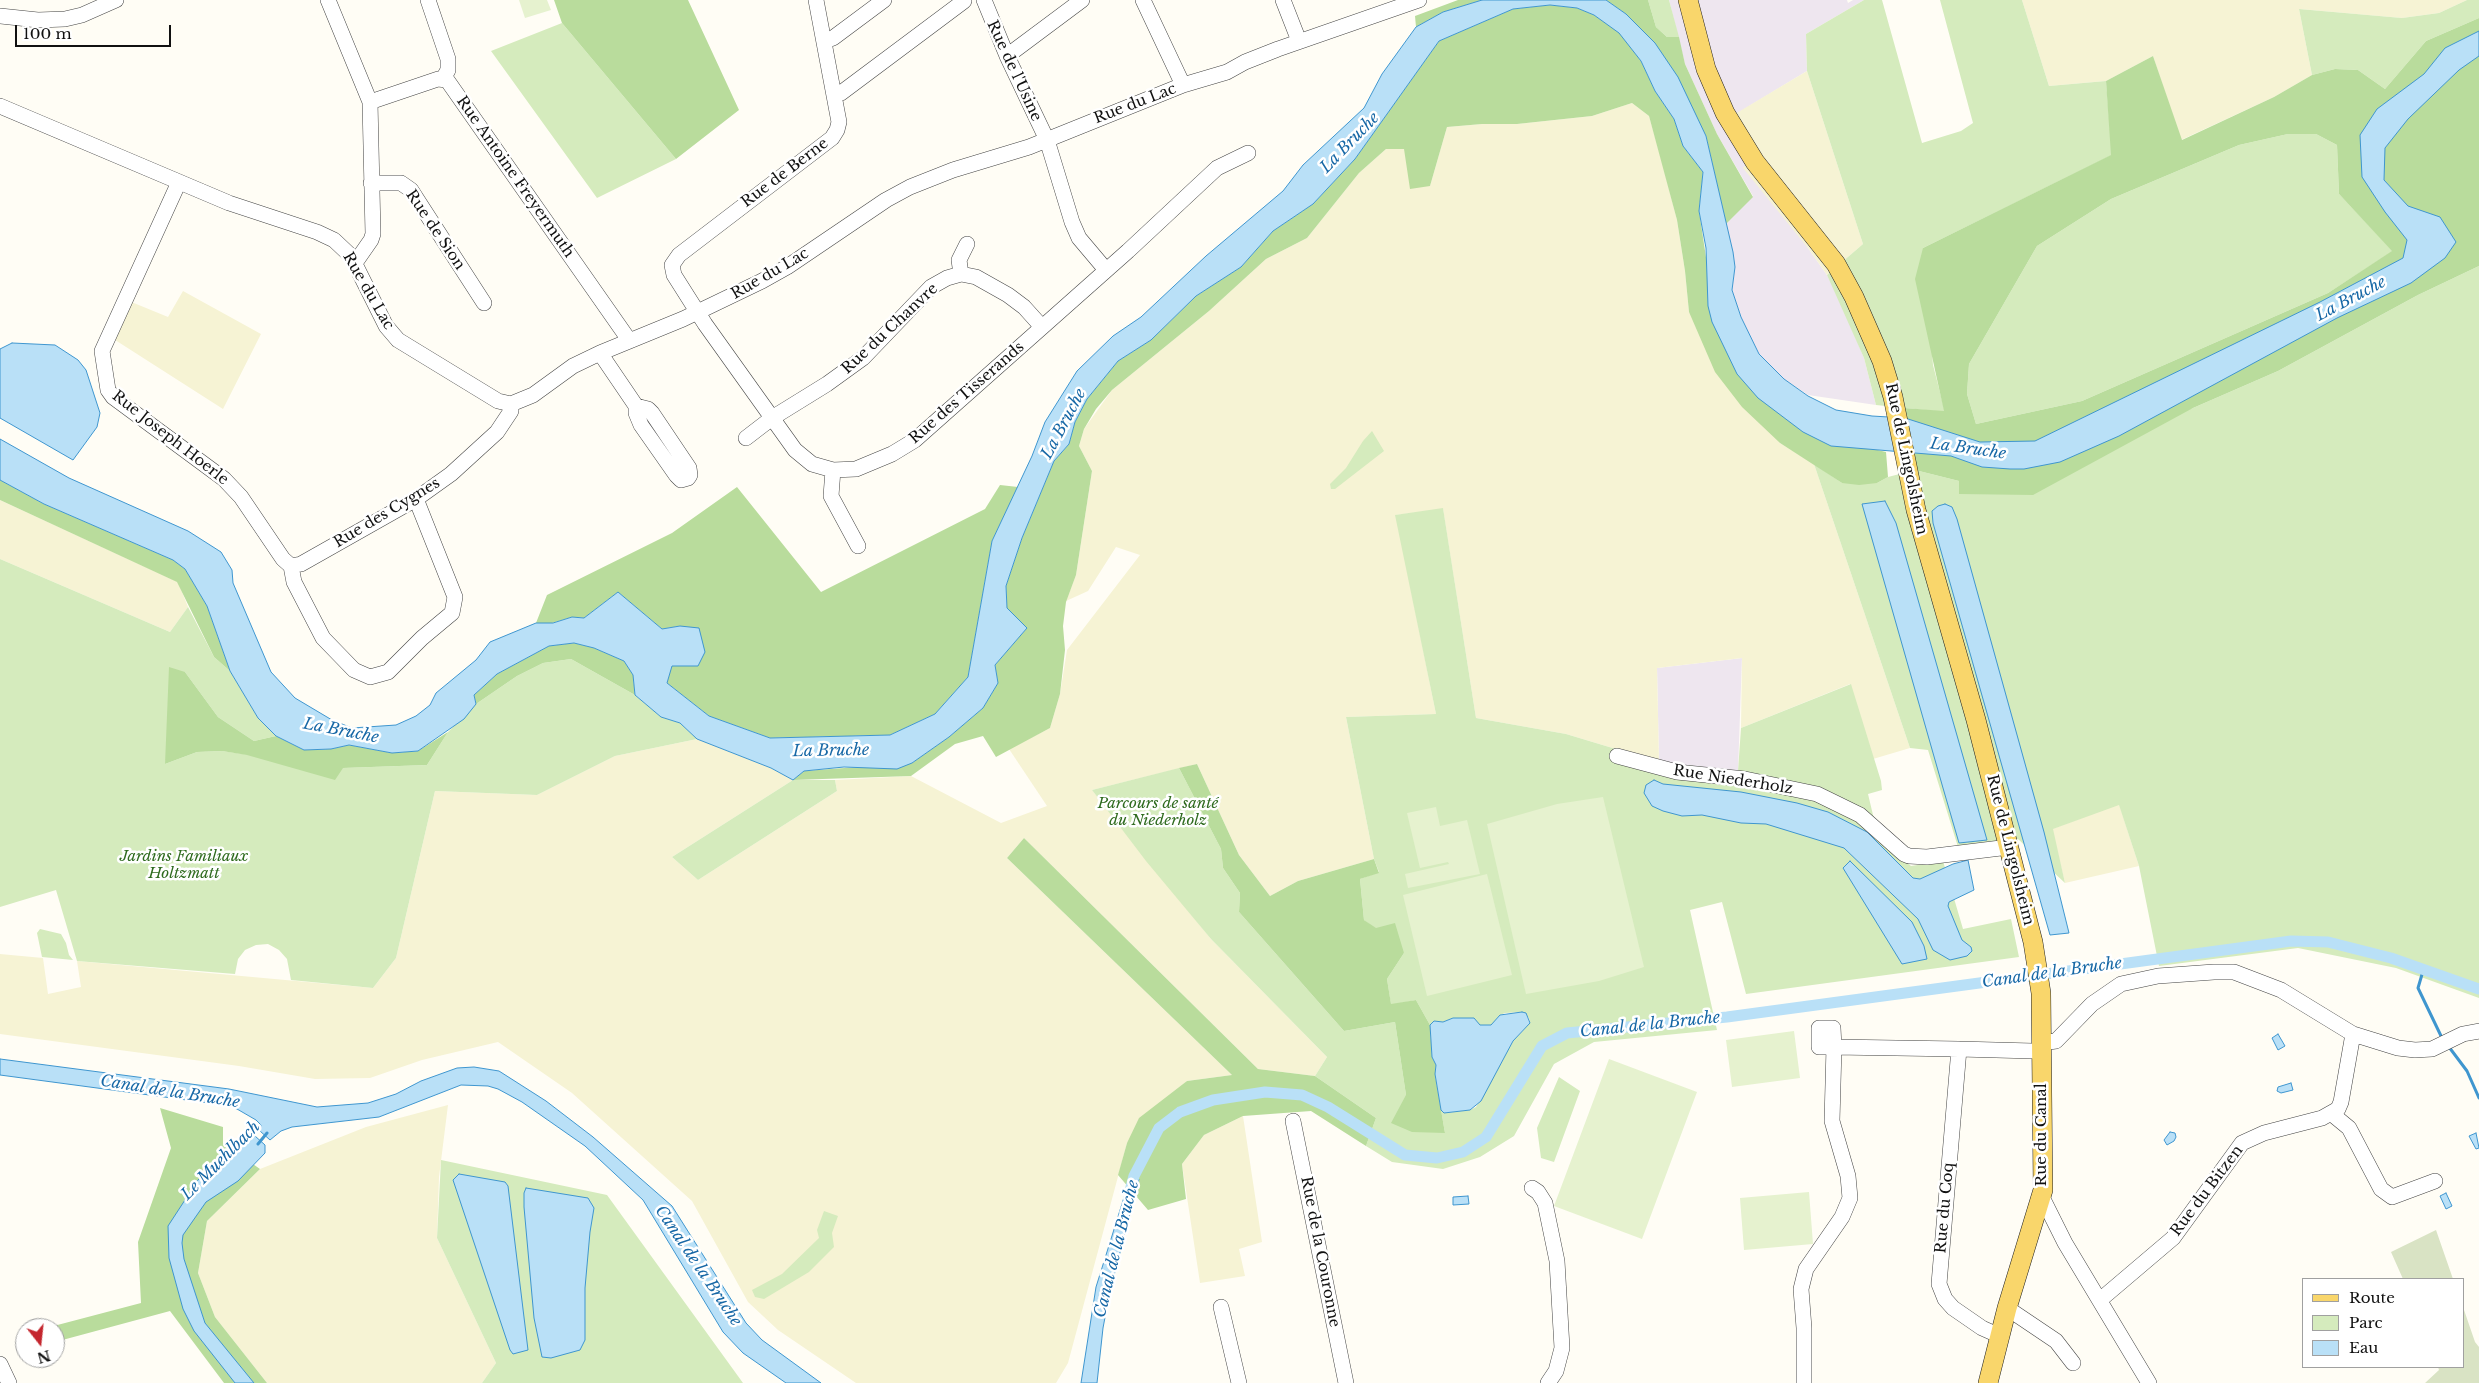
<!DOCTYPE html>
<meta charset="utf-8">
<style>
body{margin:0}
#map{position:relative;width:2479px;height:1383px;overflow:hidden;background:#fffdf5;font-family:"Libre Baskerville",serif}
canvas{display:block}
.legend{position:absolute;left:2302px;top:1278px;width:162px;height:90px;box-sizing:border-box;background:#fff;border:1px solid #a0a0a0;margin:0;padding:6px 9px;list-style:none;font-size:15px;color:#111}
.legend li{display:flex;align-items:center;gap:10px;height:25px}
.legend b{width:25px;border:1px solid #a0a0a0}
.north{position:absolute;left:15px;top:1318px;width:50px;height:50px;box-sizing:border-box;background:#fff;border:1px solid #a0a0a0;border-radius:50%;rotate:164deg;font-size:14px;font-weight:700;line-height:20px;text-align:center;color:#111}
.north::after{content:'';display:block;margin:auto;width:18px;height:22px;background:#c4262e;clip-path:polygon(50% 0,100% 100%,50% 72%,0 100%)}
.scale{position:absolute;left:15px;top:25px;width:156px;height:22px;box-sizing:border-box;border:2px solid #111;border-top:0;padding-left:6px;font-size:15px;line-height:18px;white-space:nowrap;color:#111;-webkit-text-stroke:4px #fff;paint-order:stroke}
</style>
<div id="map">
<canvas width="2479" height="1383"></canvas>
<ul class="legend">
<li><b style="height:6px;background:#f9d66b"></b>Route</li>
<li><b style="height:14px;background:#d5ebbd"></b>Parc</li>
<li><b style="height:14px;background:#b9e0f7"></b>Eau</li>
</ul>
<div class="north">N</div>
<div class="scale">100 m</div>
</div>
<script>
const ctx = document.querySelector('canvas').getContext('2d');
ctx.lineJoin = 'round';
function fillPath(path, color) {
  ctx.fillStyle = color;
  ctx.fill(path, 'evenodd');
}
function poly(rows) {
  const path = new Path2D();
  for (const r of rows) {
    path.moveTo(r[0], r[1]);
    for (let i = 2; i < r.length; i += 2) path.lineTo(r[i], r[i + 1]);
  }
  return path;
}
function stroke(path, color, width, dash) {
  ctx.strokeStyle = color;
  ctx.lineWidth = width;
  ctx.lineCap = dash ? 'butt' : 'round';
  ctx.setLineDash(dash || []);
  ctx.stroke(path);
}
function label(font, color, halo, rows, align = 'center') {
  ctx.font = font + ' "Libre Baskerville",serif';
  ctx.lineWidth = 5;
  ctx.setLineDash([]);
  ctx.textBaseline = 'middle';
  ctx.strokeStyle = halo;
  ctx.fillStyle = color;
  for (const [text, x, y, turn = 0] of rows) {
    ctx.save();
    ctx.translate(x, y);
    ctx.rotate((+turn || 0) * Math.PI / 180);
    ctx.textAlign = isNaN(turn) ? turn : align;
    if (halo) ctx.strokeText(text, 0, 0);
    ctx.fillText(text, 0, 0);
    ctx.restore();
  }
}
fillPath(poly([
 [1669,0,1847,0,1848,3,1853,0,1864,0,1806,34,1807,71,1736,114,1808,248,1827,275,1839,298,1864,358,1876,405,1808,395,1784,379,1759,354,1741,317,1732,290,1735,267,1726,224,1753,196,1717,134,1685,64],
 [1742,658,1738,771,1659,762,1657,668]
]), '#eee6ef');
fillPath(poly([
 [2022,0,2467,0,2439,13,2402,18,2299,9,2312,75,2274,97,2181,140,2153,56,2106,81,2049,86],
 [1807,71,1863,244,1827,275,1808,248,1743,168,1755,154,1735,114],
 [1632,103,1649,116,1662,162,1677,220,1685,271,1689,312,1780,443,1814,464,1910,748,1873,759,1850,684,1741,728,1742,658,1657,668,1659,762,1566,734,1476,718,1443,509,1396,515,1436,714,1346,717,1374,859,1298,881,1270,896,1239,855,1197,764,1092,790,1211,939,1327,1057,1315,1076,1258,1069,1024,838,1007,858,1232,1075,1187,1081,1127,1143,1068,1363,1056,1383,856,1383,778,1330,748,1302,692,1201,572,1093,498,1042,422,1060,370,1078,315,1079,239,1066,0,1034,0,954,43,958,48,994,81,987,77,961,373,988,396,958,435,791,537,795,615,756,697,739,771,768,793,780,672,857,698,880,837,791,835,780,911,776,1001,823,1047,806,1009,749,1050,728,1060,694,1067,650,1140,555,1116,547,1088,591,1066,601,1076,575,1092,471,1079,446,1084,429,1112,390,1209,311,1266,259,1307,238,1359,173,1386,149,1404,149,1430,186,1447,127,1482,124,1517,124,1592,116],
 [183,291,261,334,223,409,112,338,129,301,168,317],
 [0,500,178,582,188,607,170,632,0,559],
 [2119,804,2139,866,2065,883,2052,829],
 [448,1105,439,1177,437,1238,496,1363,482,1383,267,1383,215,1317,198,1273,207,1221,260,1169,366,1127],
 [1243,1116,1262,1242,1239,1249,1245,1276,1200,1283,1182,1164,1204,1135]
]), '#f6f3d4');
fillPath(poly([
 [1648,0,1669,0,1679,37,1667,37,1656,27],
 [1864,0,1882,0,1922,143,1961,131,1973,123,1940,0,2022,0,2049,86,2106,81,2112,155,1923,248,1933,365,1945,412,1876,405,1864,358,1827,275,1863,244,1807,71,1806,34],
 [2467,0,2479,0,2479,18,2426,41,2385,89,2358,70,2335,69,2312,75,2299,9,2402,18,2439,13],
 [562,23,676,159,597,198,491,51],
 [2288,134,2316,134,2337,145,2339,194,2393,251,2328,293,2082,401,1976,424,1967,394,1969,364,2037,246,2111,199,2239,145],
 [2479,266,2479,998,2396,968,2298,948,2159,966,2139,866,2119,805,2053,829,2065,883,2018,839,1958,847,1928,750,1910,748,1814,464,1842,483,1877,483,1888,477,1915,470,1959,481,1960,494,2193,408,2278,371,2418,295],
 [1372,431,1384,451,1335,489,1331,489,1330,484,1346,468,1363,441],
 [1443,508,1476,718,1566,734,1659,762,1738,771,1741,728,1851,684,1881,781,1882,790,1868,794,1873,815,1884,841,1911,866,1943,861,1963,929,2011,919,2019,957,1746,994,1722,902,1690,910,1717,1030,1594,1042,1554,1064,1514,1136,1480,1157,1443,1169,1392,1162,1366,1146,1376,1118,1315,1076,1327,1057,1211,939,1146,861,1092,790,1179,768,1221,849,1223,868,1240,893,1239,912,1344,1031,1395,1022,1406,1095,1445,1133,1441,1110,1445,1113,1470,1110,1476,1107,1513,1041,1530,1023,1529,1018,1522,1012,1505,1013,1500,1015,1492,1025,1480,1025,1453,1018,1443,1022,1434,1021,1430,1025,1416,1000,1391,1005,1387,979,1404,953,1364,920,1360,879,1379,872,1374,859,1346,717,1436,714,1395,515],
 [0,559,170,632,188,607,214,657,230,671,258,718,276,736,254,741,218,717,185,672,165,764,197,752,222,751,343,768,427,765,448,732,476,704,517,676,543,663,571,659,635,695,661,717,680,723,697,739,615,756,537,795,435,791,396,958,373,988,291,980,287,959,279,950,268,944,256,945,245,950,238,959,235,974,77,961,56,890,0,907],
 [793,780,835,780,837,791,698,880,672,857],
 [40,929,61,934,66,943,69,955,73,960,42,957,37,933],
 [1559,1077,1580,1091,1554,1162,1541,1158,1537,1128],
 [441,1160,607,1195,743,1383,482,1383,496,1363,437,1238],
 [824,1211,838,1216,832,1233,834,1247,809,1272,764,1299,755,1297,752,1290,782,1274,819,1238,817,1230]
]), '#d5ebbd');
fillPath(poly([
 [554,0,688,0,739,110,676,159,562,23],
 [1458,0,1482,0,1443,12,1416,27,1415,16],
 [1606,0,1648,0,1656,27,1667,37,1679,37,1685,64,1717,134,1753,197,1726,224,1706,136,1655,43,1626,14],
 [1550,5,1577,8,1594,15,1620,33,1641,61,1655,91,1674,119,1683,146,1703,172,1699,211,1707,264,1788,418,1803,432,1886,452,1888,477,1877,483,1859,485,1842,483,1780,443,1742,407,1715,372,1689,312,1685,271,1677,220,1649,116,1632,103,1592,116,1517,124,1482,124,1447,127,1430,186,1410,189,1404,149,1386,149,1359,173,1307,238,1266,259,1209,311,1112,390,1096,409,1084,429,1079,446,1092,471,1076,575,1066,602,1063,626,1065,650,1060,694,1050,728,996,757,983,736,955,744,911,776,793,780,804,771,912,763,949,737,983,708,998,683,995,665,1027,628,1007,608,1006,586,1022,538,1054,461,1069,444,1075,422,1087,399,1118,361,1151,340,1196,296,1241,267,1273,231,1313,204,1355,159,1439,41,1513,9],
 [2479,18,2479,266,2418,295,2278,371,2193,408,2033,495,1959,494,1959,481,1915,470,1904,408,1944,411,1915,279,1923,248,2111,155,2106,81,2153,56,2182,140,2274,97,2312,75,2335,69,2358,70,2385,89,2426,41],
 [2288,134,2316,134,2337,145,2339,194,2392,251,2328,293,2082,401,1976,424,1967,394,1969,364,2037,246,2111,199,2239,145],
 [0,480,44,504,173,560,185,569,207,606,230,671,214,657,177,582,0,500],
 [1000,485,1018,487,992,541,968,677,935,714,890,735,770,738,709,716,667,683,680,626,662,629,618,592,584,618,572,617,552,623,536,623,547,595,672,533,737,487,821,592,985,509],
 [574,643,594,648,624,661,633,675,635,695,571,659,543,663,517,676,476,704,474,695,497,674,549,646],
 [169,667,185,672,218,717,254,741,276,736,304,750,331,749,349,745,392,753,418,751,448,732,427,765,343,768,335,780,247,755,222,751,197,752,165,764],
 [1197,764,1239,855,1270,896,1298,881,1374,859,1379,873,1360,879,1364,920,1376,928,1395,923,1404,953,1387,979,1391,1004,1416,1000,1430,1025,1432,1057,1436,1065,1435,1075,1445,1133,1412,1132,1391,1123,1406,1095,1395,1022,1344,1031,1239,912,1240,893,1223,868,1221,849,1179,768],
 [1024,838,1258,1069,1315,1076,1376,1118,1366,1146,1311,1111,1243,1116,1204,1135,1182,1164,1186,1199,1148,1210,1118,1175,1127,1143,1139,1118,1187,1081,1232,1075,1007,858],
 [160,1108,223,1127,223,1143,260,1169,207,1221,198,1273,215,1317,267,1383,224,1383,170,1311,55,1342,55,1328,46,1328,141,1303,138,1242,171,1148]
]), '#b9dc9c');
fillPath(poly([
 [2436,1230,2453,1279,2403,1279,2391,1252],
 [2463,1307,2475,1342,2479,1347,2479,1383,2425,1383,2439,1370,2438,1367,2463,1367]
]), '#d9e3c4');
fillPath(poly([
 [519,0,547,0,551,10,525,18],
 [1603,797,1644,967,1599,981,1526,994,1487,824,1557,804],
 [1436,807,1440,826,1467,820,1480,874,1408,888,1405,874,1449,864,1448,862,1420,868,1407,813],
 [1487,874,1512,975,1427,996,1403,895],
 [1794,1031,1800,1078,1732,1087,1726,1040],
 [1609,1059,1697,1092,1642,1239,1554,1206],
 [1809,1192,1813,1244,1744,1250,1740,1198]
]), '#e6f2cf');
const water = poly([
 [1482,0,1606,0,1626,14,1655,43,1678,77,1706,136,1733,252,1735,267,1732,290,1741,317,1759,354,1784,379,1808,396,1836,410,1872,416,1905,418,1980,442,2035,441,2320,302,2403,258,2407,240,2385,212,2362,177,2360,135,2377,109,2424,74,2445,48,2479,31,2479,56,2459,70,2408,119,2385,148,2384,180,2408,206,2440,217,2456,242,2445,258,2411,283,2337,318,2119,436,2060,462,2024,469,2010,469,1982,467,1951,456,1831,446,1803,432,1758,398,1737,374,1712,322,1708,306,1706,248,1699,211,1703,172,1683,146,1674,119,1655,91,1641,61,1619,33,1594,15,1577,8,1550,5,1513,9,1439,41,1355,159,1313,204,1273,231,1241,267,1196,296,1151,340,1118,361,1087,399,1075,422,1069,444,1054,461,1022,538,1006,586,1007,608,1027,628,995,665,998,683,983,708,949,737,912,763,897,769,844,767,804,771,793,780,771,768,697,739,680,723,661,717,635,695,633,675,624,661,594,648,574,643,549,646,497,674,474,695,476,704,464,719,418,751,392,753,349,745,331,749,304,750,276,736,258,718,230,671,207,606,185,569,173,560,44,504,0,480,0,439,69,478,188,531,221,552,232,570,233,583,271,672,295,698,332,720,352,728,396,725,416,716,430,705,436,693,476,660,490,642,536,623,553,623,572,617,584,618,618,592,662,629,680,626,699,628,705,652,698,666,672,666,667,683,709,716,770,738,890,735,935,714,968,677,992,541,1032,456,1045,422,1077,371,1113,336,1141,317,1206,256,1283,191,1303,165,1364,108,1382,74,1416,27,1443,12,1482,0],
 [12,343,55,345,78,360,86,370,100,413,97,427,73,460,0,418,0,349,12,343],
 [1885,501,1896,523,1987,840,1959,843,1943,788,1862,504,1885,501],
 [1945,504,1952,507,1957,519,2044,832,2069,933,2050,935,1933,523,1932,511,1938,506,1945,504],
 [1654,780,1663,784,1741,792,1797,803,1828,812,1867,832,1913,878,1920,879,1953,864,1968,860,1974,890,1949,902,1948,906,1962,940,1971,947,1972,951,1967,956,1950,960,1933,950,1918,919,1844,848,1766,824,1741,823,1702,815,1682,816,1663,811,1652,806,1644,793,1646,785,1654,780],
 [1850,861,1912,922,1924,946,1927,959,1902,964,1843,868,1850,861],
 [1522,1012,1526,1013,1530,1023,1513,1041,1481,1101,1470,1110,1444,1113,1441,1110,1435,1074,1436,1065,1432,1057,1430,1025,1434,1021,1443,1022,1453,1018,1474,1018,1480,1025,1491,1025,1500,1015,1522,1012],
 [2278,1034,2285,1046,2278,1050,2272,1038,2278,1034],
 [0,1059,229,1089,317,1107,368,1103,396,1094,421,1081,457,1068,474,1067,499,1071,546,1101,593,1137,672,1206,746,1323,762,1340,821,1383,786,1383,743,1353,723,1332,643,1200,585,1146,522,1102,498,1089,488,1086,461,1085,379,1117,292,1127,281,1131,270,1140,260,1131,261,1125,256,1120,237,1109,224,1105,0,1075,0,1059],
 [2291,1083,2293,1090,2281,1093,2277,1091,2278,1087,2291,1083],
 [2170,1132,2175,1133,2176,1137,2174,1141,2167,1145,2164,1140,2170,1132],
 [2476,1133,2479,1148,2476,1149,2469,1136,2476,1133],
 [245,1134,249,1138,255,1136,265,1145,265,1153,238,1181,206,1202,183,1235,182,1243,184,1259,205,1323,254,1383,235,1383,194,1331,183,1309,169,1258,168,1226,198,1180,245,1134],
 [459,1174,505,1182,508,1186,528,1350,513,1354,510,1350,453,1180,459,1174],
 [1131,1175,1139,1179,1110,1291,1103,1328,1097,1383,1081,1383,1096,1287,1131,1175],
 [526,1188,588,1198,594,1208,590,1232,585,1288,585,1340,580,1350,551,1358,542,1357,534,1318,524,1207,524,1193,526,1188],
 [2446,1193,2452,1206,2446,1209,2440,1196,2446,1193],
 [1468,1196,1469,1204,1453,1205,1453,1197,1468,1196]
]);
fillPath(water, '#b9e0f7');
stroke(water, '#3f96cf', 1);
stroke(poly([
 [2423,971,2418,988,2442,1038],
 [2449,1047,2467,1071,2479,1098],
 [258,1144,267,1133]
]), '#3f96cf', 3);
stroke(poly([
 [1130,1191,1134,1176,1159,1128,1180,1112,1213,1100,1265,1092,1302,1095,1328,1107,1405,1155,1437,1158,1463,1152,1486,1137,1542,1046,1567,1033,1727,1017,2291,941,2328,942,2391,958,2479,989]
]), '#b9e0f7', 11);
const minor = poly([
 [328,0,370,102,373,234,371,240,355,263],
 [428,0,448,59,448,70,443,79],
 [816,0,839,122,837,130,832,138,679,255,672,265,674,275,705,324,795,450,812,464,833,470,856,469,892,454,915,440,1128,251,1217,168,1248,153],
 [984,0,1007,56,1047,140,1072,222,1079,238,1106,270],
 [1143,0,1183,85],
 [1283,0,1299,41],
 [0,16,38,20,65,19,82,15,116,0],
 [825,41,833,38,884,0],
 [1007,56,1082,0],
 [835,95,841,93,964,1],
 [370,102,438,79,447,80,629,340],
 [0,106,229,203,317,232,334,240,351,256,386,326,398,340,498,401,511,404,533,395,573,366,600,353,683,319,762,281,787,267,886,200,910,187,953,170,1029,147,1183,85,1227,72,1245,62,1278,49,1419,0],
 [179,182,102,351,108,390,113,397,224,479,241,497,283,559,291,566],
 [371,183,401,183,411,190,484,303],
 [961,274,959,260,967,244],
 [600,353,636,406,648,409,652,413,689,468,690,475,688,478,681,480,676,475,641,425,636,413,636,406],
 [746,438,772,418,827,384,863,358,931,287,947,278,961,274,976,277,1008,295,1024,307,1042,327],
 [833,470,831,496,858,546],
 [291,566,294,582,323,638,354,670,370,677,388,672,422,638,452,613,455,597,416,499],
 [291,566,301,564,416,499,451,474,497,432,511,411,511,404],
 [1617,756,1677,772,1745,779,1817,794,1860,815,1904,854,1909,856,1927,857,2009,847],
 [2041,1043,2056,1041,2092,1004,2121,984,2158,976,2214,972,2234,972,2281,990,2353,1034,2398,1048,2415,1050,2432,1049,2463,1034,2479,1031],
 [1959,1049,1939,1284,1945,1299,1953,1308,1982,1328,2000,1336],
 [2332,1114,2349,1128,2381,1189,2392,1197,2435,1181],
 [1293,1121,1346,1383],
 [1532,1188,1538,1192,1545,1203,1557,1261,1562,1348,1556,1371,1548,1383],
 [2042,1197,2065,1243,2149,1383],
 [2100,1300,2173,1238,2242,1143,2264,1133,2322,1118,2338,1109,2341,1102,2353,1034],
 [1221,1307,1239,1383],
 [2007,1308,2056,1341,2073,1363],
 [0,1364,9,1383],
 [1804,1383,1804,1328,1801,1289,1806,1269,1842,1217,1850,1198,1848,1176,1832,1121,1834,1047,1833,1028,1819,1028,1819,1047,1834,1047,1959,1049,2033,1051,2041,1051]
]);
const major = poly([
 [1688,0,1706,69,1725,113,1755,162,1836,264,1854,297,1882,361,1893,397,1916,510,1976,720,2033,942,2041,993,2043,1190,2007,1308,1988,1383]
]);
stroke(minor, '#444', 16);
stroke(major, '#222', 20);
stroke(minor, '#fff', 15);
stroke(major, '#f9d66b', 19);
label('15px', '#111', '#fff', [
 ["Rue de l'Usine",1014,71,65],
 ["Rue du Lac",1135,104,-21],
 ["Rue de Berne",785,173,-37],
 ["Rue Antoine Freyermuth",515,177,55],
 ["Rue de Sion",435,230,56],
 ["Rue du Lac",770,274,-30],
 ["Rue du Lac",368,291,60],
 ["Rue du Chanvre",890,329,-43],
 ["Rue des Tisserands",967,393,-41],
 ["Rue Joseph Hoerle",170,438,38],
 ["Rue de Lingolsheim",1906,459,78],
 ["Rue des Cygnes",387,513,-31],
 ["Rue Niederholz",1733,780,9],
 ["Rue de Lingolsheim",2010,850,76],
 ["Rue du Canal",2042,1135,-90],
 ["Rue du Bitzen",2207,1191,-53],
 ["Rue du Coq",1945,1208,-85],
 ["Rue de la Couronne",1320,1252,79]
]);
label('italic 15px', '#2f6b1f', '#fff', [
 ["Parcours de santé",1158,804],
 ["du Niederholz",1158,821],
 ["Jardins Familiaux",184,857],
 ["Holtzmatt",184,874]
]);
label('italic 16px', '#1768a6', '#fff', [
 ["La Bruche",1350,143,-46],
 ["La Bruche",2351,299,-28],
 ["La Bruche",1064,424,-62],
 ["La Bruche",1968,449,8],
 ["La Bruche",341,731,11],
 ["La Bruche",831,751,-1],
 ["Canal de la Bruche",2052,973,-8],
 ["Canal de la Bruche",1650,1025,-6],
 ["Canal de la Bruche",170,1092,9],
 ["Le Muehlbach",221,1161,-45],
 ["Canal de la Bruche",1117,1249,-76],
 ["Canal de la Bruche",698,1266,56]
]);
</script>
